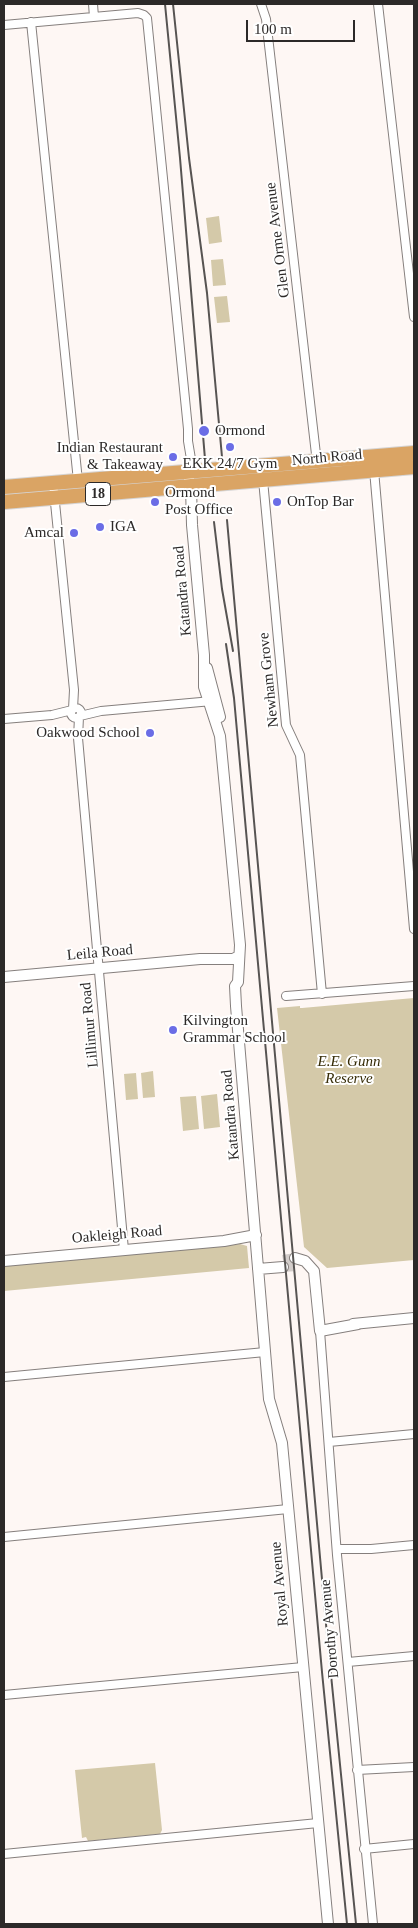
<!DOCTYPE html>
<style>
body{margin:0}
#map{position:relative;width:418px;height:1928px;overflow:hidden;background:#fef7f4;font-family:"Times New Roman",serif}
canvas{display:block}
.frame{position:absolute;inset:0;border:5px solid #2c2928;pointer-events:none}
.scale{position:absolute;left:246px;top:20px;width:109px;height:22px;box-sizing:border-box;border:2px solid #2c2928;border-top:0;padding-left:6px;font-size:15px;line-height:18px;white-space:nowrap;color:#2c2928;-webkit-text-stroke:4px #fff;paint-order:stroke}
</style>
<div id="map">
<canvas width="418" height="1928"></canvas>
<div class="frame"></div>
<div class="scale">100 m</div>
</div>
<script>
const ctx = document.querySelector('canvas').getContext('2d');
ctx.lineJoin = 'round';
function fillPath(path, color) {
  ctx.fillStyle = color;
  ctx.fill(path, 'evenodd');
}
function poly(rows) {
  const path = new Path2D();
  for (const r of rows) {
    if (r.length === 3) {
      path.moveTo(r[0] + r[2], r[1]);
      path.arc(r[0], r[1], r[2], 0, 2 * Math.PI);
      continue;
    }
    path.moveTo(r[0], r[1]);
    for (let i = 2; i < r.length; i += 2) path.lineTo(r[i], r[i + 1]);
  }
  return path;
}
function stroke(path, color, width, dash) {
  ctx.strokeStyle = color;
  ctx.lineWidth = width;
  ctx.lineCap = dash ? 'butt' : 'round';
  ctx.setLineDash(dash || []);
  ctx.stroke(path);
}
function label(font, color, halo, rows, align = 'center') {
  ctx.font = font + ' "Times New Roman",serif';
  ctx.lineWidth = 4;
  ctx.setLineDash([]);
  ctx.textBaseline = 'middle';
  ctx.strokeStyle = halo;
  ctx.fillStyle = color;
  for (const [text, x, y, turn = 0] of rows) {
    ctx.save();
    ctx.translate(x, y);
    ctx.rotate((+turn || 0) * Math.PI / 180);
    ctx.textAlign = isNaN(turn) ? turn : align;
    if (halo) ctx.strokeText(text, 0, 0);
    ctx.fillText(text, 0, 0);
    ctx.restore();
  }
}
fillPath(poly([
 [219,216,222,242,209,244,206,218],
 [223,259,226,285,213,286,211,260],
 [227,296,230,322,217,323,214,297],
 [414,998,414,1260,327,1268,304,1247,277,1008,300,1006,300,1008,302,1008],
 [153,1071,155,1097,143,1098,141,1073],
 [136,1073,138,1099,126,1100,124,1074],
 [217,1094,220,1127,204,1129,201,1096],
 [196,1096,199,1129,183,1131,180,1097],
 [240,1244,247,1246,249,1268,4,1291,4,1266],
 [155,1763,162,1830,160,1834,88,1841,86,1837,82,1838,75,1770]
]), '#d4c9a9');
stroke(poly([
 [283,1260,295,1258],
 [283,1267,295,1266]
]), '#d4cecb', 10, [10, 5]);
const minor = poly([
 [93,4,94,17],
 [261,4,266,19,317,463],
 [378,4,414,317],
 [31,22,78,481],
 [4,25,138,13,144,15,147,18,188,429,188,441,193,471],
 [374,470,414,929],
 [263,480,286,725,300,755,322,994],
 [53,483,74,690,73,709],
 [76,713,5],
 [80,716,101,711,212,701],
 [79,717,78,738,124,1250],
 [4,719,52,715,72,710],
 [286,996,414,986],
 [320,1331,337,1555,373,1924],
 [4,1377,265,1352],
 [329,1442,414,1434],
 [4,1537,288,1509],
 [337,1549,371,1549,414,1545],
 [348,1662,414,1656],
 [4,1695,303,1667],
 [357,1770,414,1767],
 [364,1849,414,1844],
 [4,1854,318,1823]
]);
const tertiary = poly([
 [187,472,191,486,192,525,204,655,204,687,220,736,240,945,238,982,235,986,236,1006,269,1399,282,1443,328,1924],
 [207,668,220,717],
 [4,977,200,959,233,959,239,956],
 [295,1258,305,1261,314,1271,320,1331,358,1324],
 [4,1261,224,1241,256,1235],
 [258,1269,283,1267],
 [353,1324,414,1318]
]);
const trunk = poly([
 [4,487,414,453],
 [4,502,414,467]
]);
stroke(minor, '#857f7d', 10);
stroke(tertiary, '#857f7d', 12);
stroke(trunk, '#d5d4d4', 16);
stroke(minor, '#fff', 8);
stroke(tertiary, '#fff', 10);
stroke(trunk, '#daa464', 14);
stroke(poly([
 [165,4,180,158,205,459],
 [173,4,189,158,207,293,222,457],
 [227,520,327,1635,356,1924],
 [214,522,222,589,233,651],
 [226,644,234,698,322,1672,347,1924]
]), '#575452', 2);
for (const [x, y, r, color] of [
 [204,431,6,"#6b6de6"],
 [230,447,5,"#6b6de6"],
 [173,457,5,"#6b6de6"],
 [155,502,5,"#6b6de6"],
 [277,502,5,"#6b6de6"],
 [100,527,5,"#6b6de6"],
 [74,533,5,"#6b6de6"],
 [150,733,5,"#6b6de6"],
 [173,1030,5,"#6b6de6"]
]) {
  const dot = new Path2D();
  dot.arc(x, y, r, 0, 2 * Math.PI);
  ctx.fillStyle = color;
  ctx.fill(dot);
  stroke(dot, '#fff', 2);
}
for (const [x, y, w] of [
 [98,494,25]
]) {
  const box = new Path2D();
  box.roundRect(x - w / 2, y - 11.5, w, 23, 4);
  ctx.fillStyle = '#fff';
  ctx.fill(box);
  stroke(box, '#2c2928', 1);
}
label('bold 14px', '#2c2928', null, [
 ["18",98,494]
]);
label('15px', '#2c2928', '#fff', [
 ["Glen Orme Avenue",278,240,-97],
 ["North Road",327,458,-5],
 ["Katandra Road",183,591,-95],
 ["Newham Grove",269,680,-96],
 ["Leila Road",100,953,-5],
 ["Lillimur Road",90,1025,-95],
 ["Katandra Road",231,1115,-95],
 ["Oakleigh Road",117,1235,-5],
 ["Royal Avenue",280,1584,-95],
 ["Dorothy Avenue",330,1629,-95]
]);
label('15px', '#2c2928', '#fff', [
 ["Ormond",215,431],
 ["Indian Restaurant",163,448,"right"],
 ["& Takeaway",163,465,"right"],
 ["EKK 24/7 Gym",230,464,"center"],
 ["Ormond",165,493],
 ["Post Office",165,510],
 ["OnTop Bar",287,502],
 ["IGA",110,527],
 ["Amcal",64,533,"right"],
 ["Oakwood School",140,733,"right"],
 ["Kilvington",183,1021],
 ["Grammar School",183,1038]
], 'left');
label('italic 15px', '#362c07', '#fff', [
 ["E.E. Gunn",349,1062],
 ["Reserve",349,1079]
]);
</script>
